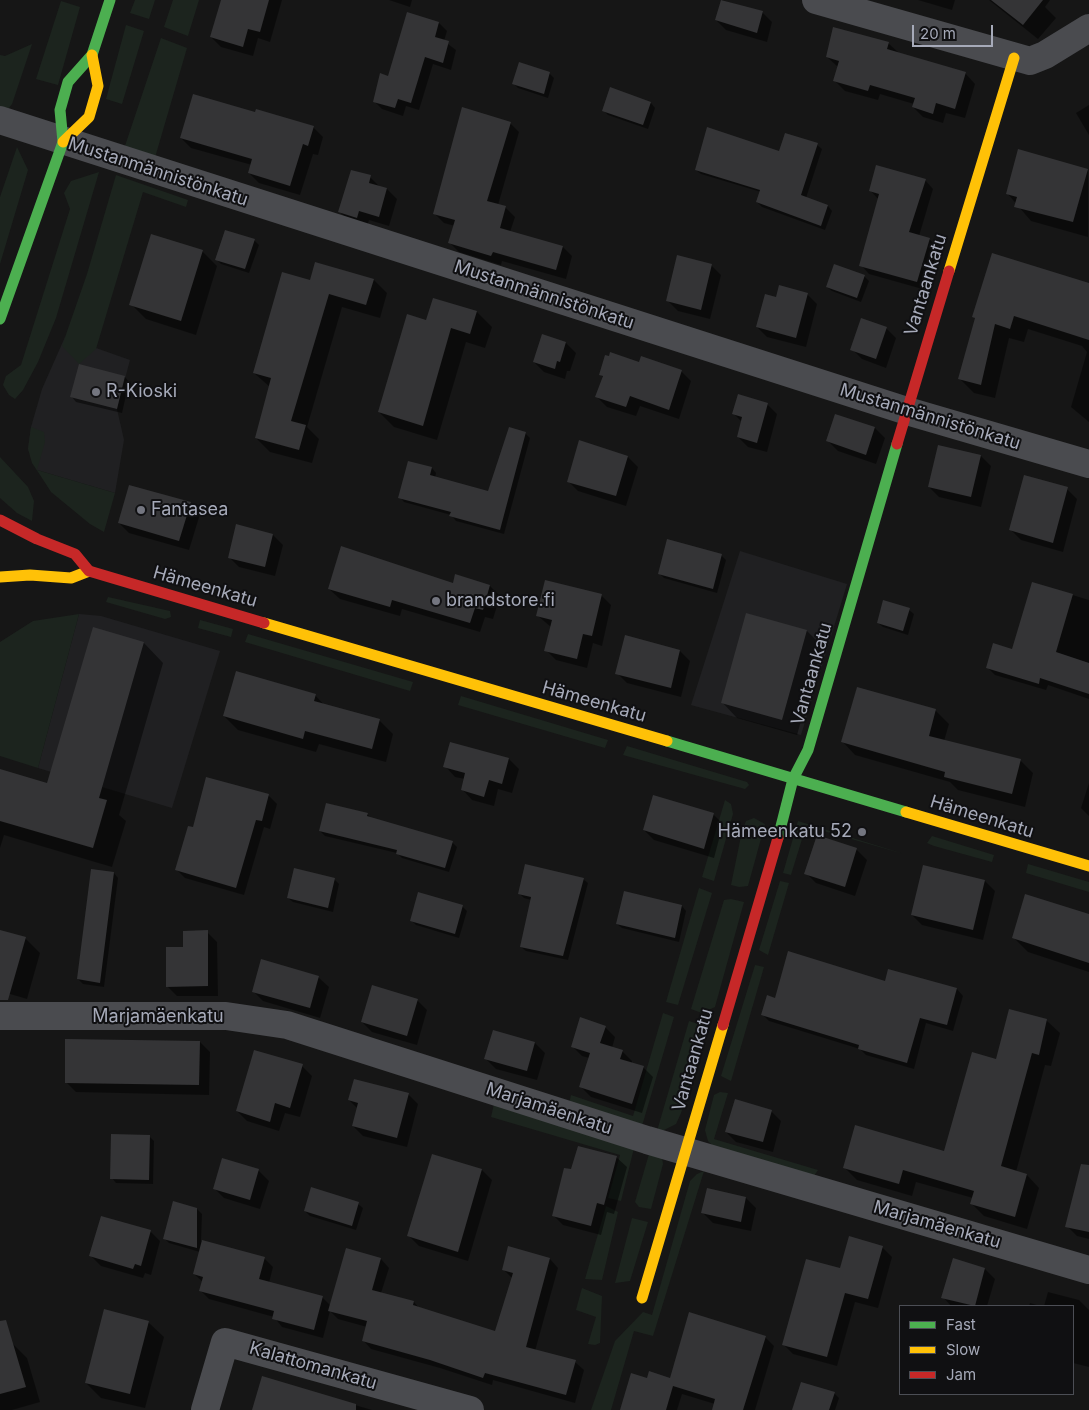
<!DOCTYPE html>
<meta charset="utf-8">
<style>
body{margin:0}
#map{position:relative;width:1089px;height:1410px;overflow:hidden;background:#161616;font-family:Inter,sans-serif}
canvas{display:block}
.legend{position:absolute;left:899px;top:1305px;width:175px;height:90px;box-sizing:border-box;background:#101012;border:1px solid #4c4e55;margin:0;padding:6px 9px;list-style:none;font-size:15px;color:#a6aab9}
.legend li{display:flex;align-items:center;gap:10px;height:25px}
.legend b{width:25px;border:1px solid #4c4e55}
.scale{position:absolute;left:912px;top:25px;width:81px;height:22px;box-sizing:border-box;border:2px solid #a6aab9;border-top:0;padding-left:6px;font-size:15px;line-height:18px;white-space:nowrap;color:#a6aab9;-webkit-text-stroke:4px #101012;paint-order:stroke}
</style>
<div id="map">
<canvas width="1089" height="1410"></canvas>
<ul class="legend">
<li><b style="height:6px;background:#4caf50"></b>Fast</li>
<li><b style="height:6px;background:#ffc107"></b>Slow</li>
<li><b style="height:6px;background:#c62828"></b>Jam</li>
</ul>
<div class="scale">20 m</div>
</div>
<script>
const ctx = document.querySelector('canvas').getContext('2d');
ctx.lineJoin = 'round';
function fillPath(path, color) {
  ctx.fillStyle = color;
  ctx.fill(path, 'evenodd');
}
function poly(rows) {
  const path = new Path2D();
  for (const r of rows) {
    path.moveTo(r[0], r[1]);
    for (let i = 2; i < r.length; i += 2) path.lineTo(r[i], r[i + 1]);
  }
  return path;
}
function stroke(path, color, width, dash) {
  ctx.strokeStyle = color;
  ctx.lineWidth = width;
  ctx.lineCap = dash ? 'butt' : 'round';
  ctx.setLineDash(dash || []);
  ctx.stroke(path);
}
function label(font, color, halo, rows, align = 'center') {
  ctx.font = font + ' Inter,sans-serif';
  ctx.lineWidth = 4;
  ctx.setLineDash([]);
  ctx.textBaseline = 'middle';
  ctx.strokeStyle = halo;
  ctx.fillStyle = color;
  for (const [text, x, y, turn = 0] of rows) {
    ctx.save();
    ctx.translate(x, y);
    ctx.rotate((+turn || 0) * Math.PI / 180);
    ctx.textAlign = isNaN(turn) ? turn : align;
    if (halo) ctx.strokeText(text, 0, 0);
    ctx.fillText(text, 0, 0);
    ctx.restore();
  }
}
fillPath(poly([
 [65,337,130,360,117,409,124,440,115,493,37,470,28,449,31,427,42,389],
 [740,551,847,584,801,735,691,705],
 [79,614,101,616,220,651,172,808,38,768]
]), '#202022');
fillPath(poly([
 [135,0,155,0,149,19,130,13],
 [173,0,199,0,188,36,164,27],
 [61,1,80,7,58,85,36,79],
 [126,25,144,31,122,104,106,99],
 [161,38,187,48,154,161,124,149],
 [32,44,12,104,9,108,0,107,0,55,5,56],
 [17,147,28,170,0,264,0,197],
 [99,172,56,318,38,362,23,390,15,399,9,395,3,385,6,376,21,365,70,209,64,193,71,181],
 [116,175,188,200,186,207,143,192,96,349,79,364,62,346,87,274],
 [31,427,44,432,45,442,37,470,115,493,104,532,90,524,51,492,42,478,32,463,28,449],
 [0,457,28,487,34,501,32,521,17,513,0,498],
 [108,597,170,611,171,617,165,619,106,602],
 [79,614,38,768,0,756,0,642,33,621],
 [200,620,233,629,231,637,198,628],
 [248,634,413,682,410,691,245,642],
 [461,696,608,740,605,748,458,705],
 [627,746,747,782,749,785,745,789,623,755],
 [725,800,731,804,733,814,714,881,702,877],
 [754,818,765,824,748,886,739,887,731,885,742,831,746,821],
 [798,821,904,854,806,826,791,875,783,873],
 [932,836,994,855,992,862,934,846,927,843],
 [1028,864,1089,882,1089,892,1026,873],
 [780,881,789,883,768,955,759,950],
 [699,888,712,893,678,1005,666,1002],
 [731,899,744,902,715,1007,702,1013,691,1009,724,900],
 [755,965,764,967,731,1081,721,1076],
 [663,1013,674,1017,642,1126,569,1104,571,1095,633,1116],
 [689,1021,707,1027,681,1113,676,1124,662,1131,657,1131],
 [720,1092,728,1093,714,1139,818,1170,812,1179,716,1149,708,1141,705,1130,714,1095],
 [494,1104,634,1148,621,1201,608,1198,620,1155,491,1117],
 [649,1154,662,1158,663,1164,651,1209,639,1207,635,1202],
 [704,1171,653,1336,634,1331,611,1410,591,1410,615,1341,643,1312,652,1315,690,1181,697,1174],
 [606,1206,618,1212,602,1280,585,1279],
 [632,1218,648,1222,630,1281,615,1283],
 [582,1288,602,1296,600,1343,595,1345,588,1344,596,1317,576,1310]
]), '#1c241e');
fillPath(poly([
 [222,0,282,0,270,42,258,38,253,56,221,47,211,37],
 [389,0,412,0,410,7],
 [722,0,762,12,772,22,767,42,726,30,716,20],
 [918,0,955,0,952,10],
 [989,0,1050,0,1045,7,1056,18,1038,39],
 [439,23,447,31,444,41,456,50,451,70,433,64,419,110,406,106,403,116,382,109,374,101,389,77],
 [888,43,899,53,965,73,975,84,965,118,946,113,943,123,923,117,913,107,914,104,880,94,878,100,845,91,835,81,838,67,827,57],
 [549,73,554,78,548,98,518,88,513,83],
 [651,103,655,108,648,129,608,115,603,110],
 [1089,105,1089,135,1076,113],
 [256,114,313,127,323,137,318,155,313,154,300,195,259,183,249,173,252,165,191,148,181,138],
 [510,123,519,132,498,205,505,207,515,217,510,232,563,247,572,256,566,279,502,261,501,265,459,252,450,243,455,226,444,223,434,213],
 [817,145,822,149,806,198,828,206,832,211,825,230,762,207,757,202,761,192,701,174,696,170],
 [1088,170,1088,237,1031,221,1007,193],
 [370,177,380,187,387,189,397,199,389,226,369,220,367,227,350,222,340,212],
 [925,180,933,189,919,236,929,239,938,247,926,290,869,274,861,265,878,199,870,190],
 [254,240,259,245,249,273,221,264,217,260],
 [202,251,217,266,196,335,146,319,131,304],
 [711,265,721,275,710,319,678,311,668,301],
 [864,276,869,281,861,302,832,291,827,287],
 [374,280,387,293,380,318,342,307,307,427,319,439,312,463,270,452,256,438,270,387,254,373,311,281],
 [1089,284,1089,425,1089,422,1071,407,1087,352,1082,346,1028,329,1024,342,1009,338,995,398,974,393,960,379,976,319,974,317],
 [807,294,817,304,806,347,767,337,757,327,777,299],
 [477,312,492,327,485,348,466,342,437,440,394,427,379,412,427,322],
 [886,328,896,338,886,368,862,359,852,349],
 [543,336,566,343,576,353,570,371,567,371,565,379,544,372,534,362],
 [640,364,681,371,691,381,679,419,640,406,636,416,607,407,597,397,603,377,600,374],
 [80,366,125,377,129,382,122,413,76,402,72,397],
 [767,404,777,414,767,452,748,447,738,437,742,422,734,414],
 [836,416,875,428,885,438,876,464,838,451,828,441],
 [525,433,530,438,504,534,456,521,451,515,404,502,400,497,432,468,436,473,435,478,489,492],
 [939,447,981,456,991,466,981,507,939,497,929,487],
 [628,457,638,467,626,506,578,491,568,481],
 [1067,489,1077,499,1063,552,1021,540,1011,530],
 [190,504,200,514,189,550,129,533,119,523],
 [273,535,283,545,275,576,239,567,229,557],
 [721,555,726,560,717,593,664,578,659,573],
 [1033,583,1089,600,1089,699,1048,685,1046,690,995,675,987,667,1013,650],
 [454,584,490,586,500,596,493,619,485,617,480,632,402,609,400,616,340,599,329,589],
 [601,595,611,605,602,646,593,643,587,668,556,660,546,650,551,627,538,616],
 [909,610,914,614,908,635,883,627,878,623],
 [747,614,807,631,822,646,797,735,737,718,722,702],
 [94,628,144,643,163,663,119,815,126,821,112,867,4,835,0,848,0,770,48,784],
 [680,651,690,661,681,697,627,683,617,673],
 [857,688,936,711,949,724,944,741,1020,760,1033,773,1025,807,958,790,950,782,855,755,842,741],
 [315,695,325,706,379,720,393,734,386,762,319,744,316,752,238,730,224,716],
 [451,743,509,759,519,769,512,793,498,789,494,806,472,800,462,789,465,779,455,777,445,766],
 [207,778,269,796,277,804,270,829,264,827,244,895,185,878,177,870,194,829],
 [1089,783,1089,816,1081,808],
 [367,814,371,818,452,842,457,847,449,872,402,858,397,853,325,836,320,831],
 [713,814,723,824,714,858,654,840,644,830],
 [817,837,857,850,867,860,855,896,816,883,806,873],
 [114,873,118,878,104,987,83,984,78,979],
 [583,879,588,883,568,960,526,951,521,947,531,900,524,898,519,893],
 [335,880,339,884,333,912,293,902,288,898],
 [985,881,995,891,983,940,922,925,912,915],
 [462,906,467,911,459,938,416,925,411,920],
 [682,906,686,911,679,942,622,928,617,924],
 [1089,915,1089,972,1028,952,1013,937],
 [0,931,25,938,40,953,27,999,0,991],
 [207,932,217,942,218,996,177,996,167,986,185,948],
 [889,970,957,989,963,996,953,1031,926,1023,914,1069,866,1055,860,1049,769,1021,763,1015,886,982],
 [318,977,329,987,320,1018,263,1001,253,991],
 [417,1000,427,1010,417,1045,372,1032,362,1022],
 [1009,1011,1047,1021,1060,1033,1051,1066,1045,1065,1016,1172,1027,1175,1039,1188,1027,1229,984,1216,971,1203,973,1198,916,1182,912,1196,857,1180,845,1168,945,1152,997,1060],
 [605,1027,615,1037,612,1048,622,1051,632,1061,632,1063,643,1067,653,1077,642,1113,591,1097,581,1087,589,1058,582,1056,572,1046],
 [200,1042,210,1052,209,1095,76,1092,66,1082],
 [535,1043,545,1053,537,1080,496,1069,486,1059],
 [302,1066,312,1076,300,1117,285,1113,279,1131,247,1121,237,1111],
 [408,1094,418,1104,407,1147,363,1136,353,1126,358,1109,349,1100],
 [771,1111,781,1121,773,1152,736,1142,726,1132],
 [149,1136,154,1141,153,1184,116,1183,112,1178],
 [433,1155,482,1170,492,1180,468,1261,419,1246,409,1236],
 [616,1157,627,1167,614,1214,607,1212,601,1235,563,1225,553,1215,572,1171],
 [223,1160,259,1171,269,1181,260,1209,224,1198,214,1188],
 [708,1189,746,1198,756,1208,751,1231,713,1223,703,1213],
 [1089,1193,1089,1239,1077,1236,1067,1226],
 [358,1204,363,1208,356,1230,310,1216,305,1211],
 [197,1209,202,1214,201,1241,264,1258,273,1267,269,1283,322,1297,331,1306,381,1259,389,1268,381,1293,414,1302,420,1309,496,1333,513,1279,504,1270,509,1248,550,1259,558,1268,535,1351,575,1362,584,1370,575,1403,493,1380,492,1385,440,1368,371,1349,363,1340,367,1327,338,1319,330,1311,323,1338,282,1327,274,1317,209,1299,200,1290,203,1282,194,1274,200,1252,169,1243,164,1238],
 [150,1231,160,1241,151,1275,145,1273,143,1278,101,1266,91,1256],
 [882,1247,892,1257,878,1308,855,1302,837,1366,793,1354,783,1344,841,1270],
 [985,1269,995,1279,987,1306,951,1306,943,1297],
 [1048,1292,1079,1300,1089,1310,1089,1367,1073,1363,1073,1306,1044,1306],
 [1030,1303,1040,1306,1029,1306],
 [148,1322,164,1337,145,1408,101,1398,86,1383],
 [765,1337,774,1346,755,1410,713,1410,715,1404,682,1394,677,1410,623,1410,648,1379,671,1379],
 [12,1343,27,1358,40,1402,12,1410,0,1410,0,1347],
 [263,1378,372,1410,254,1410],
 [834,1393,839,1398,835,1410,804,1410]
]), '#0007');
fillPath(poly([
 [221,0,269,0,260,32,248,29,243,47,210,37],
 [721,0,763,11,757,33,715,20],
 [991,0,1043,0,1023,25],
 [407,12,439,22,435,37,449,41,443,63,425,57,411,103,398,99,395,108,373,102,380,73,388,76],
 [833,27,889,42,887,49,966,72,955,109,936,103,933,114,912,107,915,98,870,85,868,91,833,81,839,61,826,57],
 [519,62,550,72,544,94,512,84],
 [610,87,651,102,643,125,602,111],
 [193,94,255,112,256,109,314,126,308,146,303,144,290,186,248,173,252,159,180,138],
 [462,107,511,122,487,201,506,206,500,228,563,246,556,270,493,252,491,256,448,243,455,220,433,214],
 [707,127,779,151,785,133,818,143,801,195,828,205,821,226,756,202,760,190,695,170],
 [1018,149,1088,169,1073,222,1014,207,1017,197,1006,194],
 [876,165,926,179,909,232,930,238,917,282,859,266,879,194,869,191],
 [351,170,371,175,369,183,387,188,379,217,359,211,357,218,338,212],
 [225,230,255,239,245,269,215,260],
 [151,234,203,250,181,321,129,305],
 [992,253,1089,283,1089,340,1014,316,1010,329,995,324,981,385,958,379,975,318,972,317],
 [677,255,712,264,701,310,666,301],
 [315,262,374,279,366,305,329,294,291,421,306,425,299,450,255,438,271,378,253,373,282,272,310,280],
 [834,264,865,275,857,298,826,287],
 [779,285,808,293,796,338,756,327,765,294,776,297],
 [433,298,477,311,470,334,451,328,423,426,378,412,407,314,426,320],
 [861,318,887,327,876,359,850,350],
 [542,334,566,342,560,362,557,361,555,369,533,362],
 [610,352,639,362,641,356,682,370,669,410,630,396,626,407,595,397,603,376,599,375,605,355,609,356],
 [79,364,125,376,117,409,70,397],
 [738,394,768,403,757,443,737,437,742,417,732,414],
 [835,414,875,427,866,455,826,441],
 [509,427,526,432,500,530,449,516,451,512,398,498,408,461,432,467,430,475,488,491],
 [579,440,628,456,616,496,567,482],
 [938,445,981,455,971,497,928,487],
 [1024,475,1068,487,1053,543,1009,530],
 [129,485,191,502,179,541,118,523],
 [236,524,273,534,265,567,228,558],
 [667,539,722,554,713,589,658,574],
 [341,546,453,583,455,574,490,585,483,610,475,608,470,623,392,600,390,607,328,589],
 [545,580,602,594,592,636,583,634,577,659,544,651,552,620,536,616],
 [1032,582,1073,594,1056,652,1089,663,1089,694,1040,678,1039,684,986,668,993,643,1012,649],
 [883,600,910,608,903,631,877,623],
 [746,613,807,630,782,720,721,703],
 [93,627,144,642,99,798,107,800,93,848,0,821,0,769,47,783],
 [625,635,680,650,671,688,615,674],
 [236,671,316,694,314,701,380,719,372,749,305,731,303,739,223,716],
 [857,687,936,709,929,736,1021,759,1012,794,944,777,945,772,841,742],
 [450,742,509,758,502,784,489,780,484,797,461,790,465,773,443,767],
 [206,777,269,794,262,821,256,820,236,888,175,870,188,826,193,827],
 [653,795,714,813,704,849,643,830],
 [326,803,368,813,367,816,453,841,445,868,396,854,397,850,319,831],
 [817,835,857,848,845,887,804,874],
 [525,864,584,878,563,956,520,947,531,897,518,894],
 [923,865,985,880,973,930,911,915],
 [294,868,335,878,328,908,287,898],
 [91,869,114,872,100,983,77,979],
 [624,891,682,905,675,938,616,924],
 [418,892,463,905,455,934,410,921],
 [1025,894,1089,914,1089,963,1012,938],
 [0,930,26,937,8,1000,0,1000],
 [208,930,208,986,166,987,166,947,183,947,183,931],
 [788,951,885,981,888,969,957,988,947,1025,920,1018,907,1063,858,1049,859,1045,761,1015,767,995,775,998],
 [261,959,319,976,310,1008,252,992],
 [372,985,418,999,407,1036,361,1022],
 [1009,1009,1047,1019,1039,1055,1032,1053,1001,1166,1027,1174,1015,1217,970,1204,974,1191,903,1170,899,1184,843,1168,855,1125,944,1151,972,1052,996,1059],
 [580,1017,606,1026,600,1043,623,1050,620,1059,644,1066,632,1104,579,1087,590,1053,571,1047],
 [493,1030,535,1042,527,1071,484,1059],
 [65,1039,200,1041,199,1085,65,1083],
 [254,1050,303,1064,290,1108,275,1103,270,1122,236,1111],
 [354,1079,409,1093,397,1138,352,1126,358,1103,348,1100],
 [735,1099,772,1110,763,1142,725,1132],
 [111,1134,150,1135,149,1180,110,1179],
 [578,1146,617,1156,604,1205,597,1203,591,1226,552,1216,564,1168,571,1169],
 [432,1154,482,1169,458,1252,407,1236],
 [222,1158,259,1169,250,1200,213,1189],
 [1081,1164,1089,1165,1089,1232,1065,1227],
 [311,1187,359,1202,352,1226,304,1211],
 [707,1188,746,1197,741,1222,701,1213],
 [173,1201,197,1208,197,1248,163,1239],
 [101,1216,151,1230,141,1266,135,1264,133,1269,89,1256],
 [849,1236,883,1246,868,1299,845,1293,827,1357,782,1345,806,1259,840,1268],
 [202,1240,265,1257,259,1279,323,1296,314,1330,272,1319,274,1311,199,1291,203,1277,193,1274],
 [508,1246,550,1258,526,1347,576,1360,566,1395,485,1373,483,1378,430,1360,362,1341,367,1321,328,1311,346,1248,381,1258,372,1290,414,1301,413,1305,495,1331,513,1273,502,1270],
 [953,1258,985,1268,975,1306,941,1298],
 [104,1309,149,1321,130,1394,85,1383],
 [689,1312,766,1336,743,1410,712,1410,715,1399,673,1386,666,1410,620,1410,631,1373,647,1378,649,1371,670,1378],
 [6,1320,26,1387,0,1394,0,1321],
 [262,1376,356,1404,356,1410,252,1410],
 [801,1382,835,1392,829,1410,792,1410]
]), '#343436');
stroke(poly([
 [816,0,1030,61,1045,55,1089,28],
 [0,120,907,411,1089,464],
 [0,1016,226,1016,287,1025,647,1140,1089,1270],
 [205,1410,225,1342,470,1410]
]), '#4a4b4f', 28);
stroke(poly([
 [0,319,63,142,60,110,68,82,92,55,110,0],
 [667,741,906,812],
 [778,838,793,779,808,750,897,444]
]), '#4caf50', 11);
stroke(poly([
 [63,142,89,117,98,86,92,55],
 [949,271,1014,58],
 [0,577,30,575,71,578,89,571],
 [264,623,667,741],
 [906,812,1089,866],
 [642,1298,723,1025]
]), '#ffc107', 11);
stroke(poly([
 [897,444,949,271],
 [0,520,37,539,75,554,89,571,264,623],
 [723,1025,778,838]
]), '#c62828', 11);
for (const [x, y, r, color] of [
 [96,392,5,"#747680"],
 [141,510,5,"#747680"],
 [436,601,5,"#747680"],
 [862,832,5,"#747680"]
]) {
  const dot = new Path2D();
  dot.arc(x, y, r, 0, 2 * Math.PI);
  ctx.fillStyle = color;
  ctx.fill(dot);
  stroke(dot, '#101012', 2);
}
label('18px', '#a6aab9', '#101012', [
 ["Mustanmännistönkatu",158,172,18],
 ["Vantaankatu",926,285,-73],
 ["Mustanmännistönkatu",544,295,18],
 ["Mustanmännistönkatu",930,417,17],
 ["Hämeenkatu",205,587,16],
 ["Vantaankatu",812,674,-74],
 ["Hämeenkatu",594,702,16],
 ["Hämeenkatu",982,817,17],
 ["Marjamäenkatu",158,1017],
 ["Vantaankatu",693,1060,-74],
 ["Marjamäenkatu",549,1109,18],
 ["Marjamäenkatu",937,1225,16],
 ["Kalattomankatu",313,1366,16]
]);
label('18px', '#a6aab9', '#101012', [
 ["R-Kioski",106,392],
 ["Fantasea",151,510],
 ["brandstore.fi",446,601],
 ["Hämeenkatu 52",852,832,"right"]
], 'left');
</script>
